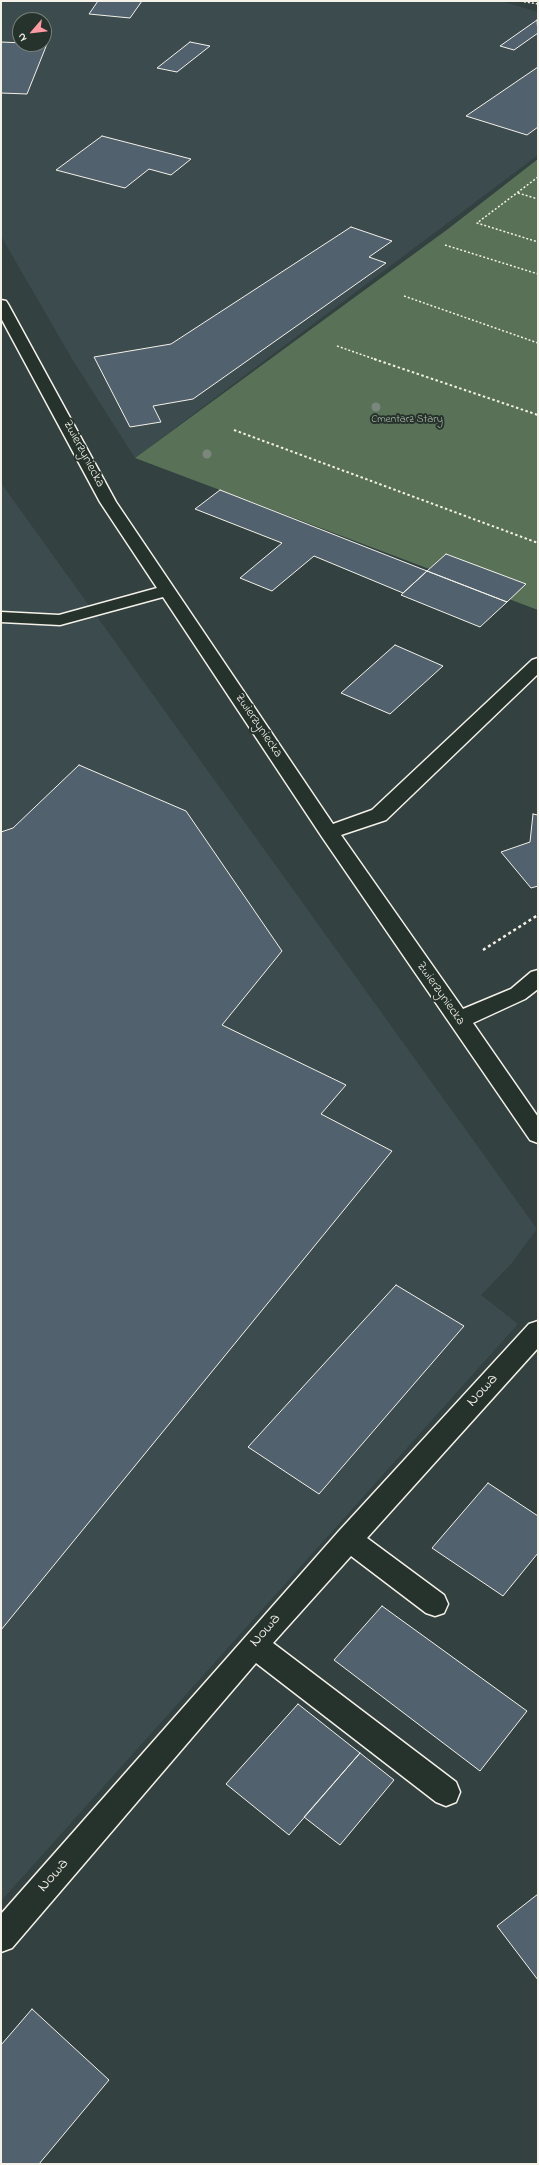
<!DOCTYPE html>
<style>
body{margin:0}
#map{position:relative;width:539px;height:2165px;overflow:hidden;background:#334140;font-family:"Indie Flower",sans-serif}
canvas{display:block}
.frame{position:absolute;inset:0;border:2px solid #f4f1e8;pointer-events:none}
.north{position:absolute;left:12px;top:12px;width:40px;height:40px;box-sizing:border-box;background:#26332d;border:1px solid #787f78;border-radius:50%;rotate:242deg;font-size:11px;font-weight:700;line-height:16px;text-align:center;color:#f4f1e8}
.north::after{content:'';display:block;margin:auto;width:14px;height:18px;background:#ff9aa2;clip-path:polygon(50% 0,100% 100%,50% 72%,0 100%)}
</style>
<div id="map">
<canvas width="539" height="2165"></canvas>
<div class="frame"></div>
<div class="north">N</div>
</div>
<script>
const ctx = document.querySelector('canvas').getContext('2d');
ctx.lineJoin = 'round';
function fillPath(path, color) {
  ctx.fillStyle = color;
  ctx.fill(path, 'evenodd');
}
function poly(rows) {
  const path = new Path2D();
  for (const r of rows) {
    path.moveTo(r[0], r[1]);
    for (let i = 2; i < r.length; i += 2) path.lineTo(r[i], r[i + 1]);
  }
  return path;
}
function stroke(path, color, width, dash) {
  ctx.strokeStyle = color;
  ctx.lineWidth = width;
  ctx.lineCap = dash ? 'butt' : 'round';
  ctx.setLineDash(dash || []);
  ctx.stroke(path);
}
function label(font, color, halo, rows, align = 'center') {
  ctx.font = font + ' "Indie Flower",sans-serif';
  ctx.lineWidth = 4;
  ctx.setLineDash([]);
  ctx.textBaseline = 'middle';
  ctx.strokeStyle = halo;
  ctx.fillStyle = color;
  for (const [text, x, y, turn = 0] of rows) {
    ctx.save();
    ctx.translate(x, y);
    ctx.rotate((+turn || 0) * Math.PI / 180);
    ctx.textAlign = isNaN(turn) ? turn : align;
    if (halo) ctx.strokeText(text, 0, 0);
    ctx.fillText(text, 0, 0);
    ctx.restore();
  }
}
fillPath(poly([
 [1,1,501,1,538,12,538,155,135,458,72,359,1,236],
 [20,20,44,20,44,44,20,44],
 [1,483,537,1229,511,1264,481,1295,518,1324,1,1901]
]), '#3c4b4e');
fillPath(poly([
 [538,159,538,610,135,458,448,229]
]), '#597257');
const building = poly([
 [98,1,142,1,130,18,89,14,98,1],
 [537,20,538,33,514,50,500,46,537,20],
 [1,42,47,44,27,94,1,93,1,42],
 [190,42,210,46,177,72,157,68,190,42],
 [538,67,538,127,527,135,466,116,538,67],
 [102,136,191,159,171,175,149,169,125,188,56,170,102,136],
 [351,227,392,241,369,257,386,263,193,399,153,406,161,422,130,427,94,357,171,344,351,227],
 [220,490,427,571,403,593,314,556,272,591,240,578,282,543,195,509,220,490],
 [446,554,526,584,507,602,427,571,446,554],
 [427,571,507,602,480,627,401,595,427,571],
 [395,645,443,666,390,714,341,693,395,645],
 [79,765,186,811,282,951,222,1025,346,1085,321,1114,392,1151,1,1630,1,832,13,828,79,765],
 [533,814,538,815,538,886,531,888,501,852,530,842,533,814],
 [396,1285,464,1326,319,1494,248,1447,396,1285],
 [488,1483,538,1516,538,1553,503,1596,432,1548,488,1483],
 [382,1606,527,1711,480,1771,334,1660,382,1606],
 [298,1704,360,1753,289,1835,226,1784,298,1704],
 [360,1753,394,1780,340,1845,304,1817,360,1753],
 [538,1894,538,1980,497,1926,538,1894],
 [32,2009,109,2080,39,2164,3,2164,1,2162,1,2045,32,2009]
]);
fillPath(building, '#51626e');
stroke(building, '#f4f1e8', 1);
const minor = poly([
 [1,300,6,301,8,304,116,502,333,824,372,810,532,660,538,658,538,674,386,820,341,835,463,1009,511,989,531,972,538,970,538,989,525,999,473,1023,538,1117,538,1143,530,1140,322,837,163,597,60,625,1,622,1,612,59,615,157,588,100,502,1,318,1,300],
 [538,1321,538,1348,367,1538,444,1595,448,1604,444,1613,435,1616,426,1613,351,1556,273,1643,456,1782,460,1792,456,1802,446,1806,436,1802,256,1663,12,1948,1,1952,1,1914,339,1531,529,1324,538,1321]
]);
stroke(minor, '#f4f1e8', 3);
stroke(poly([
 [520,1,538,4],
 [538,177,477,223,538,242],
 [518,193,538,199],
 [445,245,538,274],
 [404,296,538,343],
 [337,346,377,360]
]), '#f4f1e8', 1.5, [2, 2]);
stroke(poly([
 [374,359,538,415],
 [234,430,538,543]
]), '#f4f1e8', 2, [2.5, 2.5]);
stroke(poly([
 [483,950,538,915]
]), '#f4f1e8', 2.5, [3, 3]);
fillPath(minor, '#26332d');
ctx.fillStyle = '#7b867c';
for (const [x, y] of [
 [376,407],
 [207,454]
]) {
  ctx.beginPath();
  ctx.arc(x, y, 4.5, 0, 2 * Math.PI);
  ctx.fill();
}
label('11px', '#b6beae', '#26332d', [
 ["Cmentarz Stary",407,420]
]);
label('13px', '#f4f1e8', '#26332d', [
 ["Zwierzyniecka",83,454,62],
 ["Zwierzyniecka",258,726,56],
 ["Zwierzyniecka",440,994,55]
]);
label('16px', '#f4f1e8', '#26332d', [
 ["Nowa",483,1391,-48],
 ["Nowa",266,1631,-49],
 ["Nowa",54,1876,-49]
]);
</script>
